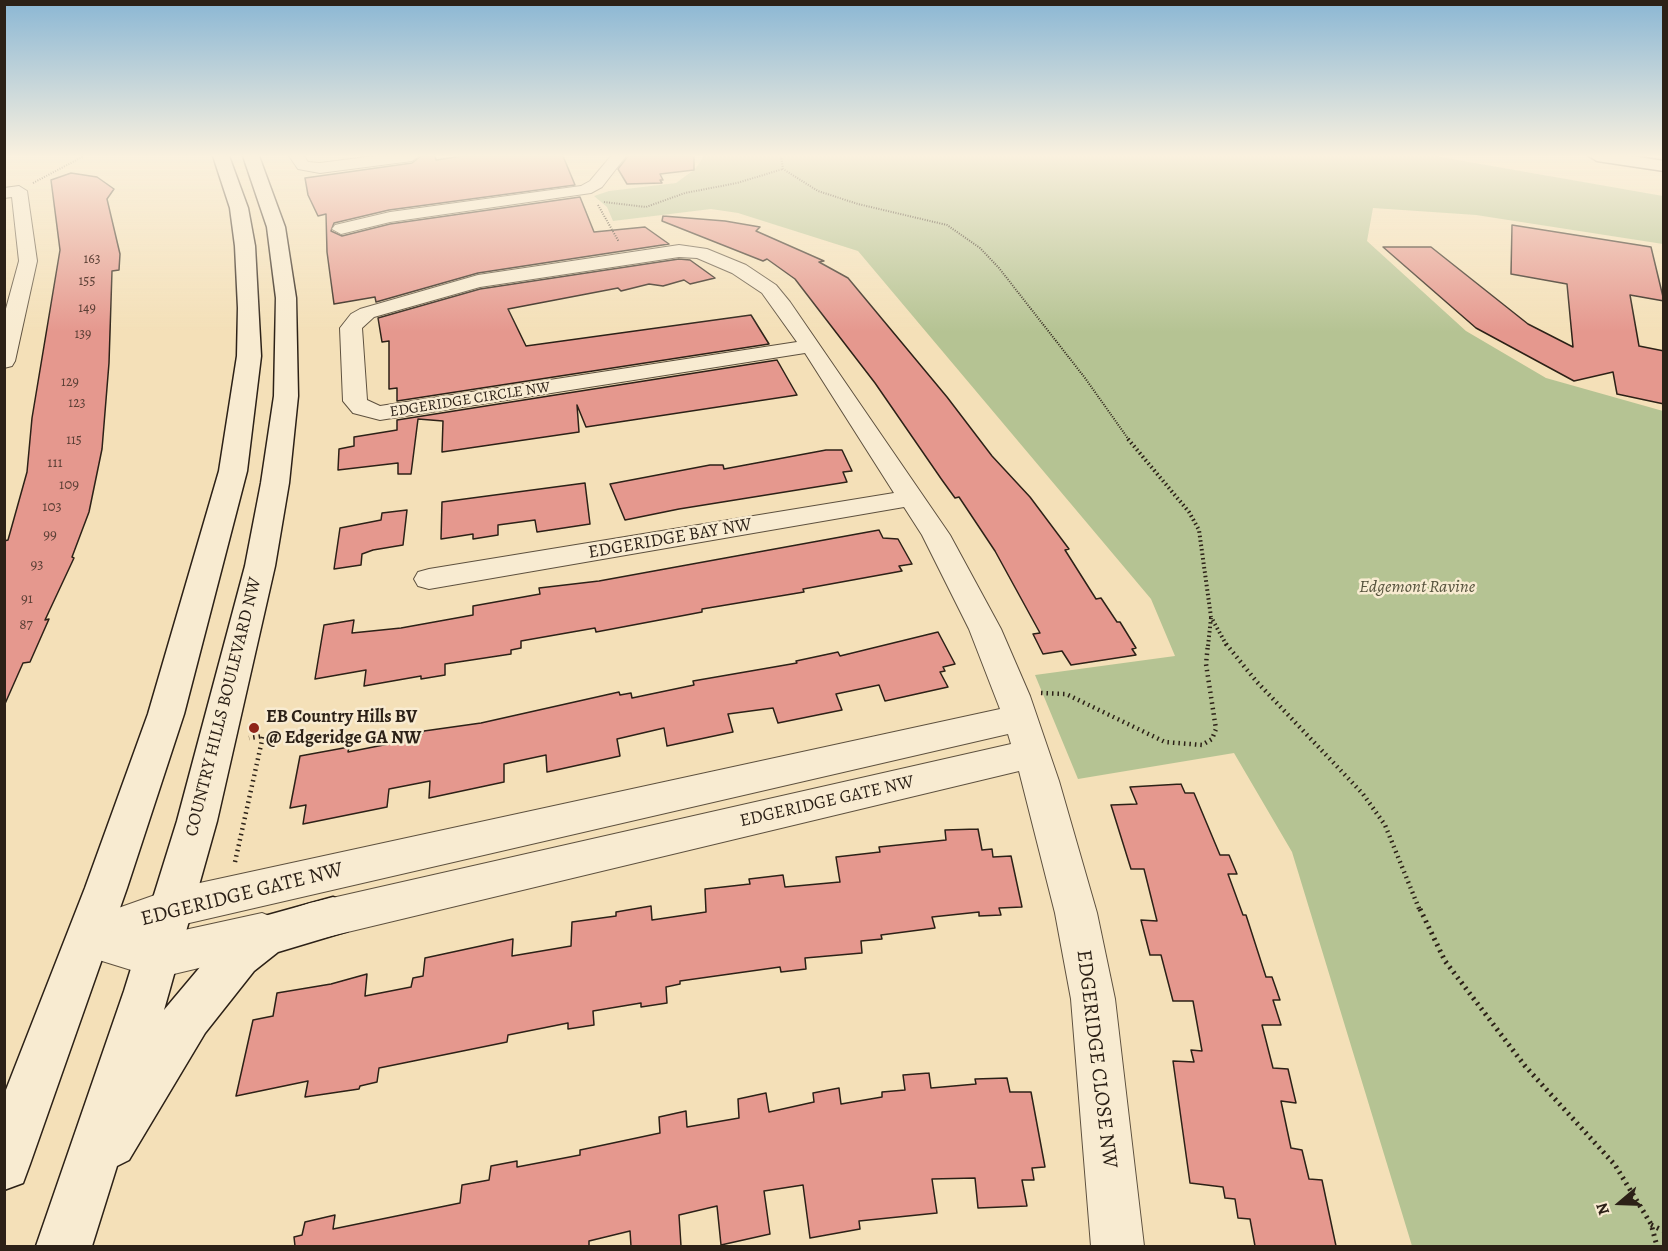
<!DOCTYPE html>
<style>
body{margin:0}
#map{position:relative;width:1668px;height:1251px;overflow:hidden;background:#f4e0b8;font-family:Alegreya,serif}
canvas{display:block}
.frame{position:absolute;inset:0;border:6px solid #2c2117;pointer-events:none}
.north{position:absolute;left:1590px;top:1173px;width:60px;height:60px;-webkit-text-stroke:4px #f8ebd1;paint-order:stroke;rotate:251deg;font-size:16px;font-weight:700;line-height:24px;text-align:center;color:#2c2117}
.north::after{content:'';display:block;margin:auto;width:21px;height:27px;background:#2c2117;clip-path:polygon(50% 0,100% 100%,50% 72%,0 100%)}
</style>
<div id="map">
<canvas width="1668" height="1251"></canvas>
<div class="frame"></div>
<div class="north">N</div>
</div>
<script>
const ctx = document.querySelector('canvas').getContext('2d');
ctx.lineJoin = 'round';
function fillPath(path, color) {
  ctx.fillStyle = color;
  ctx.fill(path, 'evenodd');
}
function poly(rows) {
  const path = new Path2D();
  for (const r of rows) {
    path.moveTo(r[0], r[1]);
    for (let i = 2; i < r.length; i += 2) path.lineTo(r[i], r[i + 1]);
  }
  return path;
}
function stroke(path, color, width, dash) {
  ctx.strokeStyle = color;
  ctx.lineWidth = width;
  ctx.lineCap = dash ? 'butt' : 'round';
  ctx.setLineDash(dash || []);
  ctx.stroke(path);
}
function label(font, color, halo, rows, align = 'center') {
  ctx.font = font + ' Alegreya,serif';
  ctx.lineWidth = 5;
  ctx.setLineDash([]);
  ctx.textBaseline = 'middle';
  ctx.strokeStyle = halo;
  ctx.fillStyle = color;
  for (const [text, x, y, turn = 0] of rows) {
    ctx.save();
    ctx.translate(x, y);
    ctx.rotate((+turn || 0) * Math.PI / 180);
    ctx.textAlign = isNaN(turn) ? turn : align;
    if (halo) ctx.strokeText(text, 0, 0);
    ctx.fillText(text, 0, 0);
    ctx.restore();
  }
}
fillPath(poly([
 [704,156,1435,156,1663,196,1663,244,1476,215,1373,208,1367,241,1466,331,1546,378,1663,411,1663,1246,1412,1246,1292,852,1234,753,1078,779,1035,675,1175,656,1151,599,858,251,738,213,711,209,613,221,607,207,594,196,609,191,676,183,695,169]
]), '#b5c393');
const building = poly([
 [421,156,435,156,436,160,463,156,563,156,575,185,389,210,334,223,331,231,342,236,390,224,580,197,594,232,645,227,669,244,478,273,376,302,375,297,334,304,327,252,326,214,318,216,308,195,305,178,412,163,421,156],
 [628,156,694,156,694,170,660,174,663,180,660,180,662,183,627,184,618,169,628,156],
 [71,173,97,177,114,189,107,199,120,254,119,270,112,271,109,363,102,449,89,512,72,557,74,558,45,620,49,619,30,662,23,663,4,706,4,541,8,540,27,472,32,418,60,250,51,180,71,173],
 [663,216,725,221,760,227,756,231,824,261,819,262,848,278,947,397,992,456,1030,497,1069,549,1065,550,1096,599,1101,598,1117,622,1120,622,1136,648,1132,649,1136,655,1071,665,1062,651,1043,654,1033,634,1040,633,995,551,959,497,955,498,942,480,875,383,795,279,767,259,763,261,662,221,663,216],
 [1512,225,1651,247,1664,301,1630,295,1639,346,1664,351,1664,404,1617,394,1613,372,1574,381,1476,328,1383,247,1431,247,1528,324,1573,347,1567,284,1511,274,1512,225],
 [679,259,690,260,715,278,690,284,684,280,663,286,649,284,621,291,618,288,508,309,526,346,751,315,769,344,397,401,397,388,389,389,389,341,382,342,378,318,480,289,679,259],
 [777,360,797,395,586,427,577,405,579,432,442,452,443,421,418,419,411,474,398,474,398,463,338,470,339,449,354,446,354,437,397,430,397,420,777,360],
 [826,450,842,450,852,471,843,472,847,482,679,509,625,520,610,484,710,465,723,465,724,469,826,450],
 [585,483,590,524,537,532,535,520,498,525,498,535,473,539,473,534,441,539,442,502,585,483],
 [407,510,403,545,373,550,362,554,361,565,334,569,340,528,381,520,382,513,407,510],
 [879,530,883,538,898,539,912,564,899,566,902,571,803,589,804,592,702,609,702,612,596,632,595,628,521,641,521,648,511,650,511,654,445,664,445,675,421,679,421,676,364,686,366,670,315,679,324,625,354,620,352,633,401,628,473,615,473,606,540,594,539,588,599,581,879,530],
 [938,632,955,664,943,667,945,671,940,672,948,687,885,701,879,685,836,694,842,710,778,723,773,708,728,714,733,732,667,746,664,728,617,739,620,756,547,772,546,755,504,764,504,782,429,798,430,781,389,789,387,807,303,824,306,805,290,808,300,756,349,747,348,752,419,738,424,731,481,723,619,692,620,695,631,693,632,698,694,685,693,681,797,663,796,661,838,652,840,656,938,632],
 [1181,784,1185,793,1194,793,1220,855,1229,855,1237,874,1228,874,1243,915,1246,915,1266,977,1272,977,1280,1000,1273,1000,1281,1025,1262,1025,1273,1068,1288,1069,1296,1103,1281,1101,1291,1148,1302,1150,1309,1179,1322,1180,1336,1246,1255,1246,1250,1219,1238,1218,1235,1199,1225,1198,1223,1187,1190,1183,1173,1061,1194,1062,1191,1050,1202,1051,1193,1001,1173,1001,1161,955,1150,955,1141,920,1157,921,1144,869,1131,869,1111,805,1137,804,1130,787,1181,784],
 [978,829,982,850,992,849,993,857,1011,856,1022,907,999,908,1001,915,979,916,979,912,932,917,935,928,881,935,882,939,861,941,862,953,805,958,806,969,781,972,780,967,680,981,680,984,666,987,667,1003,641,1007,641,1003,593,1011,594,1025,568,1029,568,1023,508,1035,507,1042,379,1068,377,1082,360,1086,359,1089,305,1097,308,1081,236,1096,253,1020,273,1016,277,993,331,984,367,974,365,996,411,987,413,978,423,976,425,958,513,939,512,956,571,946,572,922,616,916,616,912,651,906,652,920,706,912,705,889,750,884,749,879,783,875,785,887,840,882,836,857,880,852,879,847,946,840,945,830,978,829],
 [929,1073,931,1088,976,1084,975,1079,1007,1078,1010,1092,1031,1092,1045,1167,1032,1168,1034,1180,1022,1180,1027,1206,978,1208,975,1178,932,1179,937,1213,859,1221,860,1229,810,1238,803,1185,764,1191,770,1234,721,1245,717,1206,679,1215,681,1246,631,1246,630,1231,589,1241,589,1246,295,1246,294,1237,302,1235,305,1222,335,1215,333,1229,460,1203,462,1185,489,1180,491,1166,517,1161,517,1167,580,1155,580,1150,660,1133,659,1117,686,1111,687,1127,739,1118,738,1099,766,1093,769,1112,814,1102,813,1093,839,1088,841,1104,882,1097,882,1092,905,1090,903,1075,929,1073]
]);
fillPath(building, '#e5988e');
stroke(building, '#2c2117', 1.5);
const street = poly([
 [289,156,304,156,308,162,320,163,374,156,419,156,412,161,320,173,298,169,289,156],
 [611,156,626,156,602,187,591,193,390,222,341,234,332,229,335,225,390,212,581,186,590,181,611,156],
 [19,186,27,191,37,261,15,361,12,366,4,368,4,316,19,261,12,197,4,198,4,188,19,186],
 [679,245,707,249,746,265,776,285,790,302,950,535,1001,629,1030,696,1059,781,1097,913,1115,999,1144,1246,1091,1246,1071,999,1055,913,1019,771,310,941,295,936,289,922,295,908,310,903,1011,744,1008,734,172,927,151,935,157,936,262,913,277,919,283,933,277,947,262,953,157,978,73,952,67,938,73,924,172,889,1000,709,969,629,922,535,904,507,429,589,418,586,414,579,418,572,429,569,894,493,805,353,380,420,353,413,343,401,340,328,351,314,360,309,478,275,679,245],
 [679,257,697,258,732,273,762,293,797,342,380,406,367,400,362,328,374,317,480,287,679,257]
]);
const secondary = poly([
 [213,156,229,156,248,208,255,246,261,356,247,471,184,714,127,888,30,1164,23,1183,4,1190,4,1095,85,888,148,714,219,471,237,356,238,308,235,246,230,208,213,156],
 [243,156,259,156,285,227,296,298,298,396,289,483,275,566,217,821,164,1010,222,941,250,920,333,897,348,903,355,917,348,931,278,952,254,971,205,1033,129,1160,117,1166,92,1246,36,1246,124,991,177,821,245,566,261,483,274,396,276,298,267,227,243,156],
 [1589,156,1632,156,1664,161,1664,171,1597,161,1589,156]
]);
stroke(street, '#5e513f', 2);
stroke(secondary, '#2c2117', 3);
stroke(poly([
 [781,156,783,169,818,191,858,204,947,225,980,248,999,268,1085,378,1129,440],
 [33,183,84,156],
 [604,202,646,207,685,193,737,183,783,169],
 [598,205,619,242]
]), '#2c2117', 2, [1, 1.5]);
stroke(poly([
 [1128,439,1189,512,1199,530,1211,617,1227,646],
 [1208,646,1211,618]
]), '#2c2117', 4, [1.5, 3]);
stroke(poly([
 [1226,644,1257,682,1363,794,1385,825,1420,911],
 [1041,693,1066,694,1165,742,1202,745,1212,739,1216,729,1206,664,1208,644],
 [235,862,263,736,249,738]
]), '#2c2117', 4.5, [1.5, 4]);
stroke(poly([
 [1420,909,1445,961,1525,1066,1615,1165,1651,1224,1657,1246],
 [1651,1225,1664,1231]
]), '#2c2117', 5, [2, 4.5]);
fillPath(street, '#f8ebd1');
fillPath(secondary, '#f8ebd1');
const sky = ctx.createLinearGradient(0, 0, 0, 332);
sky.addColorStop(0, '#8bb7d4');
sky.addColorStop(0.47, '#faf1df');
sky.addColorStop(1, '#faf1df00');
ctx.fillStyle = sky;
ctx.fillRect(0, 0, 1668, 332);
for (const [x, y, r, color] of [
 [254,728,6,"#8f2418"]
]) {
  const dot = new Path2D();
  dot.arc(x, y, r, 0, 2 * Math.PI);
  ctx.fillStyle = color;
  ctx.fill(dot);
  stroke(dot, '#f8ebd1', 2);
}
label('14px', '#5a3f35', null, [
 ["163",92,260],
 ["155",87,282],
 ["149",87,309],
 ["139",83,335],
 ["129",70,383],
 ["123",77,404],
 ["115",74,441]
]);
label('15px', '#2c2117', '#f8ebd1', [
 ["EDGERIDGE CIRCLE NW",470,400,-9]
]);
label('15px', '#5a3f35', null, [
 ["111",55,463],
 ["109",69,485],
 ["103",52,507],
 ["99",50,535],
 ["93",37,565],
 ["91",27,599],
 ["87",26,625]
]);
label('18px', '#2c2117', '#f8ebd1', [
 ["EDGERIDGE BAY NW",670,539,-10],
 ["COUNTRY HILLS BOULEVARD NW",224,707,-76],
 ["EDGERIDGE GATE NW",827,802,-13]
]);
label('italic 18px', '#55523c', '#f8ebd1', [
 ["Edgemont Ravine",1417,588]
]);
label('bold 18px', '#2c2117', '#f8ebd1', [
 ["EB Country Hills BV",266,718],
 ["@ Edgeridge GA NW",266,739]
], 'left');
label('21px', '#2c2117', '#f8ebd1', [
 ["EDGERIDGE GATE NW",242,895,-14],
 ["EDGERIDGE CLOSE NW",1096,1059,83]
]);
</script>
